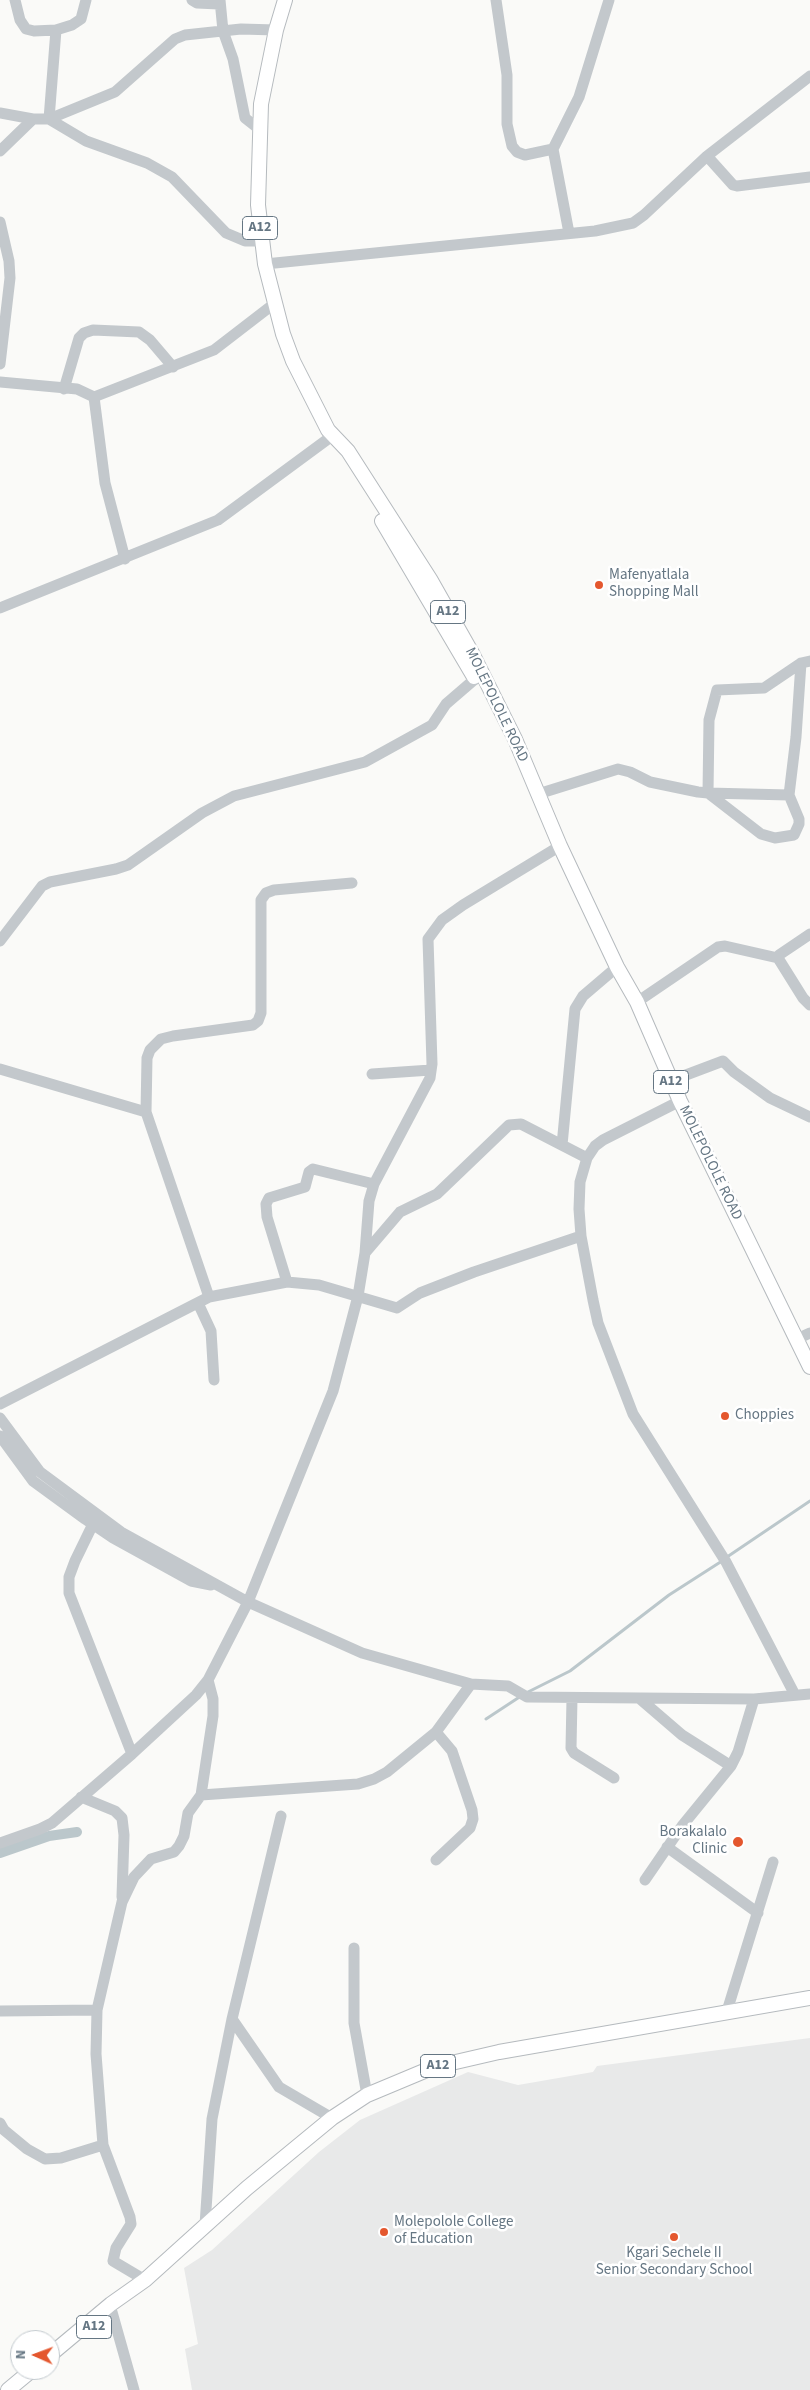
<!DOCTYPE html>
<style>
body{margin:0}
#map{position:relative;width:810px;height:2390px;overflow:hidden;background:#fafaf8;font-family:"Source Sans 3",sans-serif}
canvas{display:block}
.north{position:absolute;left:10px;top:2330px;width:50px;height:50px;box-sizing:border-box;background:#fff;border:1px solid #c1c8cd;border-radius:50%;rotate:272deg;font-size:14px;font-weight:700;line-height:20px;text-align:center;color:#657683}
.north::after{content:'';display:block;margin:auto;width:18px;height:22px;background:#e4572e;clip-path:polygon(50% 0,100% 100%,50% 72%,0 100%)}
</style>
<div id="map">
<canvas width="810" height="2390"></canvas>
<div class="north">N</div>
</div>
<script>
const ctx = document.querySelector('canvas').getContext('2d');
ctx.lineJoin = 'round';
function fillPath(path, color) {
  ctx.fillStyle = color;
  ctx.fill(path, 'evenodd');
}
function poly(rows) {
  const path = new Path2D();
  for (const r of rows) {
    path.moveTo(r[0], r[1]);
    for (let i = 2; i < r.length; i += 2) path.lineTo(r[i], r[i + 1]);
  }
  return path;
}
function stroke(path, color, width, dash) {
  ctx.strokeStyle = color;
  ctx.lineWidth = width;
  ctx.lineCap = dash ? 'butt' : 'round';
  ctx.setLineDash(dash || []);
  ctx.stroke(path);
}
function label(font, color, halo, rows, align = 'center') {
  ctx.font = font + ' "Source Sans 3",sans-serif';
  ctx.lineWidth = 5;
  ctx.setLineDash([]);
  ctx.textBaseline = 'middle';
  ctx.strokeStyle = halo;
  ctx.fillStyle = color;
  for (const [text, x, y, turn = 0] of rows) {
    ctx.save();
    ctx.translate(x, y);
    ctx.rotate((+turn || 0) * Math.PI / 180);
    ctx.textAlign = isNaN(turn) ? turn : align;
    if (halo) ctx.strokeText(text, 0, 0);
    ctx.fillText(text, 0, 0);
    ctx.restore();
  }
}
fillPath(poly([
 [810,2038,810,2390,192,2390,185,2349,198,2344,184,2268,212,2250,319,2152,360,2120,468,2072,518,2085,593,2072,597,2066]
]), '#e8e9e9');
stroke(poly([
 [727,1557,810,1501],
 [526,1693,570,1671,669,1595,722,1561],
 [486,1719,521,1696]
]), '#bbc7cb', 3);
stroke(poly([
 [0,1853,49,1836,77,1832]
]), '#bbc7cb', 10);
const major = poly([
 [285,0,276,30,261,104,258,205,265,264,283,334,293,361,328,430,348,451,430,579,473,655,515,739,560,846,617,967,637,1002,680,1101,810,1367],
 [382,521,474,677],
 [50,2355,111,2304,145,2280,247,2188,332,2118,367,2095,434,2067,499,2052,810,1998],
 [8,2390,32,2370]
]);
stroke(major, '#b5babe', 16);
stroke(poly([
 [15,0,20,20,26,29,34,31,56,30,72,25,81,19,86,0],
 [192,0,197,3,219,4],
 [220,0,223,31,233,59,245,118,259,129],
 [496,0,507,75,507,124,512,146,517,152,525,155,553,149],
 [56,30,49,119,115,92,175,39,185,35,241,29,276,30],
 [0,113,33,119,49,119,86,141,147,163,172,177,226,233,245,241,261,241],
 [0,151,33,119],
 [707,156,733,185,737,186,810,177],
 [0,222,9,261,10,278,0,364],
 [569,233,553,149,579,97,609,0],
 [265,264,595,231,633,223,644,215,707,156,810,76],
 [0,382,77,389,94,397,214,350,275,303],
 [64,389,79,338,84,333,93,330,139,332,150,340,173,367],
 [94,397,105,483,125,559],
 [0,608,218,520,332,436],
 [538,794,618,769,630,772,650,782,698,792,708,793,789,795,799,819,799,824,794,835,775,838,761,834,708,793,709,720,717,690,764,688,801,663,810,661],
 [789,795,796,737,801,663],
 [0,941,42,886,50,882,116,869,128,865,202,813,234,796,365,762,432,725,446,704,475,679],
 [778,958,803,998,810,1005],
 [637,1002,718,947,725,946,778,958,779,955,810,934],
 [0,1069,146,1112],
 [372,1074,431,1070],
 [670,1081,723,1061,734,1072,770,1098,810,1117],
 [680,1101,603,1140,595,1146,587,1158,580,1182,579,1209,581,1236,593,1300,598,1323,633,1414,726,1562,795,1695],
 [562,1145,575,1009,583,996,617,967],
 [365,1253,400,1212,437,1194,509,1125,521,1124,587,1158],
 [287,1282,267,1217,266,1204,269,1198,305,1187,309,1172,313,1169,374,1184],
 [209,1297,146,1112,147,1058,150,1050,161,1039,173,1036,253,1025,258,1021,261,1013,261,900,266,893,274,890,352,883],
 [198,1303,211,1331,214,1380],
 [797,1339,810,1333],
 [0,1404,209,1297,287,1282,319,1285,397,1308,420,1293,474,1272,581,1236],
 [0,1418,40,1472,121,1532,248,1602,362,1653,471,1684,508,1686,527,1697,754,1699,810,1694],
 [0,1436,33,1481,85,1519,113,1538,191,1581,211,1585],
 [97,1520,93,1524,75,1561,69,1577,69,1593,132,1754],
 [572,1698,571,1748,574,1753,614,1778],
 [639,1698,682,1735,731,1766],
 [201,1795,358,1784,374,1779,387,1772,436,1732,471,1684],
 [81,1797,115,1811,122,1818,124,1835,122,1897],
 [0,1843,40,1829,52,1823,132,1754,196,1695,208,1680,248,1602,333,1391,358,1296,365,1253,369,1201,374,1184,430,1078,432,1064,428,939,442,920,463,905,560,846],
 [667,1847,758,1913],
 [436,1860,470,1828,473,1819,472,1810,452,1751,436,1732],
 [645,1880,682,1826,731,1766,738,1752,754,1699],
 [354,1948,354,2023,367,2095],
 [0,2011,97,2010],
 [727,2011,773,1862],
 [232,2019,279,2087,332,2118],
 [0,2123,4,2130,27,2149,45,2159,61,2158,103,2145],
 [205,2225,212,2119,232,2019,281,1816],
 [145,2280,113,2261,116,2248,131,2224,130,2217,103,2145,96,2054,97,2010,122,1902,134,1877,151,1859,174,1852,179,1846,184,1836,188,1813,201,1795,213,1716,213,1699,208,1680],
 [112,2312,134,2390]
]), '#c3c8cc', 11);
stroke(major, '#fff', 14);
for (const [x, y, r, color] of [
 [599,585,5,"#e4572e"],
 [725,1416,5,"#e4572e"],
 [738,1842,6,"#e4572e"],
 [384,2232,5,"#e4572e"],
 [674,2237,5,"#e4572e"]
]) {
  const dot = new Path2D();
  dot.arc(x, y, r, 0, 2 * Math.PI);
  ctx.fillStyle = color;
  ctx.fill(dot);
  stroke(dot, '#fff', 2);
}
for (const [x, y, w] of [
 [260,228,35],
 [448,612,35],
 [671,1082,35],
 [438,2066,35],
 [94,2327,35]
]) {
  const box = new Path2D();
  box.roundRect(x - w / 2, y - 11.5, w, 23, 4);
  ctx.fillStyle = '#fff';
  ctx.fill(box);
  stroke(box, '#657683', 1);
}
label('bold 14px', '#657683', null, [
 ["A12",260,228],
 ["A12",448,612],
 ["A12",671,1082],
 ["A12",438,2066],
 ["A12",94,2327]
]);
label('15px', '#657683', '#fff', [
 ["Mafenyatlala",609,576],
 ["Shopping Mall",609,593],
 ["Choppies",735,1416],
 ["Borakalalo",727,1833,"right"],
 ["Clinic",727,1850,"right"],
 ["Molepolole College",394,2223],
 ["of Education",394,2240],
 ["Kgari Sechele II",674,2254,"center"],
 ["Senior Secondary School",674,2271,"center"]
], 'left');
label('15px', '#657683', '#fff', [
 ["MOLEPOLOLE ROAD",496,705,64],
 ["MOLEPOLOLE ROAD",710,1163,64]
]);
</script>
